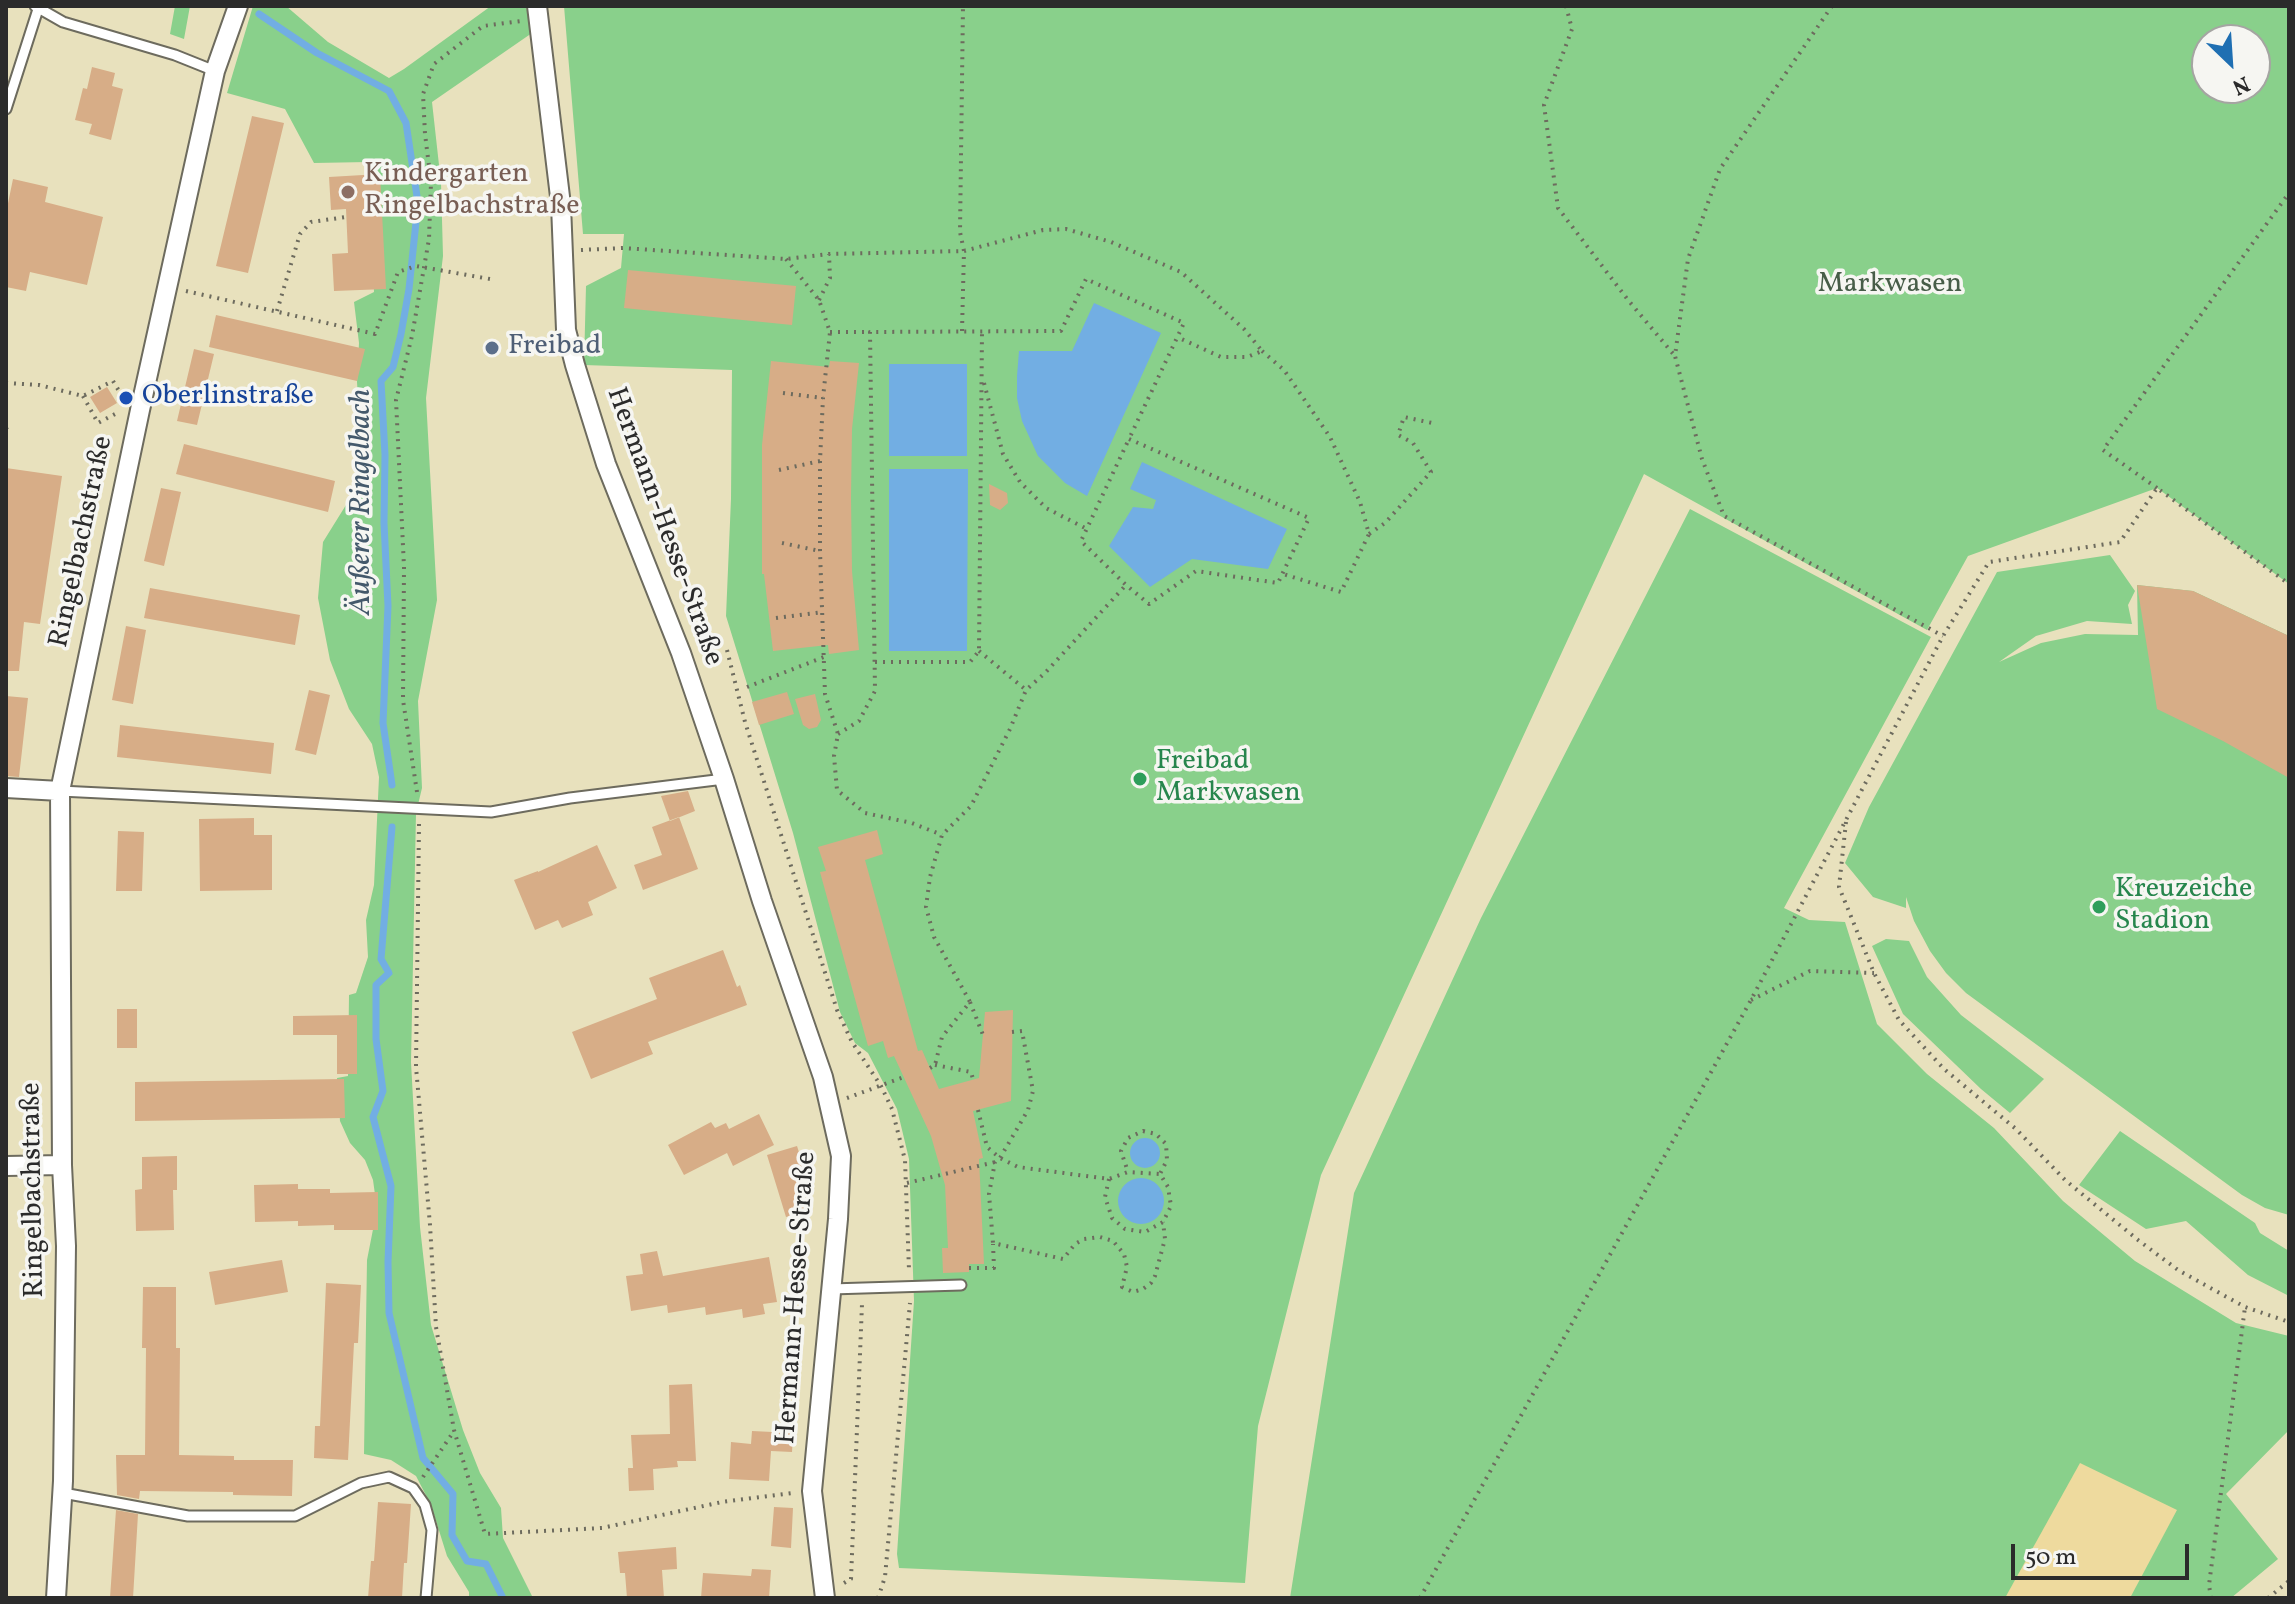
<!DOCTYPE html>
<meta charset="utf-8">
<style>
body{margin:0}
#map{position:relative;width:2295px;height:1604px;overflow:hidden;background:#e8e1bd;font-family:Vollkorn,serif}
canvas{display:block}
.frame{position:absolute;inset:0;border:8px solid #2b2b2b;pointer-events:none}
.north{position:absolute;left:2191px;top:24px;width:80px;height:80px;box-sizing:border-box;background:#f6f6f2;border:2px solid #a5a5a2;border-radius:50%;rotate:155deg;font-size:22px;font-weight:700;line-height:32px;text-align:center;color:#2b2b2b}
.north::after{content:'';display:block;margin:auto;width:28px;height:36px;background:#1f6fb2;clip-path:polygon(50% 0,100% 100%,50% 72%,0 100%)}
.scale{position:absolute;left:2011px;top:1544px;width:178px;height:36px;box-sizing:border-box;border:4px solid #2b2b2b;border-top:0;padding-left:10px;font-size:24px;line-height:28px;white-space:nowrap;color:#2b2b2b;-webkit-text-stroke:6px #f6f6f2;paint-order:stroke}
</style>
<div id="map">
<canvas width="2295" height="1604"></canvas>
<div class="frame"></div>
<div class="north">N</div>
<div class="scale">50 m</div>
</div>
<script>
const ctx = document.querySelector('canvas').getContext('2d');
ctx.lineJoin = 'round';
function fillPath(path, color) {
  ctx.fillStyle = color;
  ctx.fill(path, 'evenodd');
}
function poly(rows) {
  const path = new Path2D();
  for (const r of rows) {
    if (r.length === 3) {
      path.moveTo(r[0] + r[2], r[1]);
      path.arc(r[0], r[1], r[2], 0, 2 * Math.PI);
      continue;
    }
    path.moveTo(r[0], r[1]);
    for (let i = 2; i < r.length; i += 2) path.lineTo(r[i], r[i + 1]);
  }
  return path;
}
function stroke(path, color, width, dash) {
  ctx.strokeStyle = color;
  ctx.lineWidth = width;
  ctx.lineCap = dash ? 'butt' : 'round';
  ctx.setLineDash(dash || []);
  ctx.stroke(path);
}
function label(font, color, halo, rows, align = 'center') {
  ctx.font = font + ' Vollkorn,serif';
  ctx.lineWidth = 7;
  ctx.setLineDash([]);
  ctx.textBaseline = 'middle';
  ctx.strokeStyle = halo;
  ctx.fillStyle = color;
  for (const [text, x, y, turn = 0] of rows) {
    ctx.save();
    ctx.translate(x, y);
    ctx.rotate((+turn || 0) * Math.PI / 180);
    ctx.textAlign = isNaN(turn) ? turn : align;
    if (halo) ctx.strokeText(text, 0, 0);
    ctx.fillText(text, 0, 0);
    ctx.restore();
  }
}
fillPath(poly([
 [175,6,190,6,184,39,170,34],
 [253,6,286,6,328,42,389,78,404,69,491,6,526,6,532,33,432,102,441,183,443,256,426,398,437,600,418,701,422,788,416,813,411,1062,420,1227,431,1325,463,1430,480,1473,501,1508,503,1538,533,1598,469,1598,469,1592,447,1556,431,1505,416,1476,391,1460,364,1454,367,1260,377,1209,373,1180,365,1160,350,1143,340,1121,337,1078,348,1076,349,995,356,993,368,957,366,920,374,885,379,777,372,744,349,709,330,660,318,598,323,542,364,476,367,446,359,412,357,382,359,343,354,302,374,292,368,162,314,163,285,109,227,93],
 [564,6,2289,6,2289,584,2157,488,1968,556,1927,630,1644,474,1321,1175,1258,1426,1245,1583,899,1568,897,1554,914,1301,909,1159,897,1109,868,1053,855,1043,840,1012,793,833,726,616,731,499,732,370,584,365,586,286,621,268,624,234,583,234],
 [2207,40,2255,40,2255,88,2207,88],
 [1690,509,1931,637,1784,908,1809,920,1845,922,1877,1024,1927,1074,1994,1128,2063,1201,2135,1261,2236,1323,2289,1336,2289,1430,2226,1494,2278,1559,2231,1598,1290,1598,1354,1193,1481,918],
 [2110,555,2135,591,2128,605,2132,624,2087,621,2036,636,1999,662,2041,643,2085,634,2138,635,2137,585,2193,591,2289,636,2289,1215,2265,1208,2242,1195,1966,993,1946,973,1930,951,1914,921,1906,897,1906,908,1873,897,1845,863,1869,807,1997,572],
 [1886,939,1909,941,1927,977,1961,1015,2044,1079,2010,1113,1981,1089,1903,1014,1872,946],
 [2120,1131,2255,1223,2260,1233,2289,1251,2289,1296,2248,1275,2186,1221,2146,1229,2079,1185]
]), '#89d08b');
fillPath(poly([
 [2080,1463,2177,1510,2130,1598,2005,1598]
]), '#eeda9e');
fillPath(poly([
 [1094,303,1161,333,1087,496,1065,483,1038,456,1022,421,1017,398,1017,376,1019,351,1072,351],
 [889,364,967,364,967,456,889,456],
 [1142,462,1287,529,1268,569,1192,559,1150,587,1109,546,1133,507,1153,509,1156,500,1130,489],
 [889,469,968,469,967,651,889,651],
 [1145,1153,15],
 [1141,1201,23]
]), '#72aee3');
stroke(poly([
 [259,14,317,53,389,91,406,123,418,203,409,289,401,334,393,367,381,381,385,455,384,523,388,606,383,723,392,785],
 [392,827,381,959,389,973,376,985,376,1039,383,1091,373,1117,391,1186,388,1262,389,1313,423,1458,453,1494,452,1535,467,1561,486,1564,503,1598]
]), '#72aee3', 7);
fillPath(poly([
 [92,67,115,73,112,86,123,89,111,140,89,134,92,124,75,120,83,88,87,89],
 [252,116,284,123,248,273,216,266],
 [380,174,386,289,334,291,332,254,348,253,346,209,331,210,329,177],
 [13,179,48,187,45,202,103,217,87,285,30,272,26,291,6,287,6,213],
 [628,270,796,286,792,325,624,308],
 [216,315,365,349,357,381,209,347],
 [194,349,214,354,197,425,177,421],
 [771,361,829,367,830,361,859,363,852,429,851,497,852,571,859,650,829,654,828,645,773,651,764,574,762,574,762,445],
 [107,387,117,403,100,413,90,397],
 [184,444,335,481,328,512,176,474],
 [6,468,62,476,40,624,24,622,19,671,6,671],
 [989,484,1007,493,1008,503,1000,510,990,505],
 [161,488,181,492,164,566,144,561],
 [2137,585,2193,591,2289,636,2289,778,2223,741,2157,709],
 [150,588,300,615,295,645,144,618],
 [126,626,146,630,133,704,112,700],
 [309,690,330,695,316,755,295,750],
 [787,692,794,714,759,725,752,702],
 [815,694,821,720,817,727,809,729,803,725,795,699],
 [6,696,28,698,19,777,6,776],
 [120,725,274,743,271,774,117,757],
 [688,791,695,811,670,821,661,796],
 [679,817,698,869,643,890,634,865,662,855,652,827],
 [254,818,254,835,272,835,272,890,200,891,199,819],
 [877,830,883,854,865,860,918,1051,922,1050,939,1089,979,1078,985,1012,1013,1010,1011,1101,973,1111,983,1158,979,1159,984,1264,969,1264,969,1272,943,1273,942,1248,948,1248,945,1185,931,1136,894,1056,888,1058,883,1041,868,1046,820,872,826,871,818,847],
 [118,831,144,832,142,891,116,891],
 [597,845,617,888,588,902,593,915,562,928,558,920,535,930,514,880,538,871,538,872],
 [723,950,737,987,740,985,747,1005,648,1042,653,1054,591,1079,572,1032,657,999,649,978],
 [117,1009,137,1009,137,1048,117,1048],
 [357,1015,357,1074,337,1074,337,1035,293,1035,293,1016],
 [344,1079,345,1118,135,1121,135,1082],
 [759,1114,774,1145,733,1166,727,1153,684,1175,668,1145,711,1122,715,1128,726,1123,729,1129],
 [797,1146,804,1168,796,1171,808,1211,786,1217,767,1155],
 [177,1156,177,1190,173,1190,174,1230,136,1231,135,1190,142,1189,142,1157],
 [298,1184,298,1189,330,1189,330,1193,378,1192,378,1230,334,1230,334,1225,298,1226,298,1221,255,1222,254,1185],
 [657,1251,663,1276,769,1257,777,1302,763,1304,765,1314,743,1318,742,1309,706,1315,705,1307,668,1313,667,1305,631,1311,626,1276,643,1274,640,1254],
 [282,1260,288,1292,215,1305,209,1272],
 [326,1283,361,1285,358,1343,354,1343,348,1460,314,1458,315,1426,320,1426],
 [143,1287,176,1287,176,1348,180,1348,179,1455,234,1456,234,1460,293,1460,292,1496,233,1495,233,1492,140,1491,139,1499,117,1495,116,1455,145,1455,146,1348,142,1348],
 [692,1384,696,1461,677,1461,678,1467,653,1469,654,1490,629,1491,628,1468,633,1468,631,1435,670,1434,669,1385],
 [752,1431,793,1433,792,1452,771,1451,769,1481,729,1479,731,1442,751,1444],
 [378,1502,411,1504,407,1563,404,1563,402,1598,368,1598,371,1561,374,1561],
 [774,1507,793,1508,791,1548,771,1546],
 [116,1510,138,1514,133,1598,110,1598],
 [676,1547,677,1569,662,1570,664,1598,627,1598,625,1573,620,1573,618,1552],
 [752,1569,771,1570,769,1598,701,1598,703,1573,751,1576]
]), '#d7ad87');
const service = poly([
 [35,6,63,22,175,55,215,71],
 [6,109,39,6],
 [60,791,491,812,570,798,724,779],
 [831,1289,961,1285],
 [63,1493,188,1516,295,1516,361,1483,389,1477,413,1488,425,1505,432,1530,426,1598]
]);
const minor = poly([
 [537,6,561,205,566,330,575,365,606,464,681,653,724,779,762,901,823,1077,841,1156,838,1219,812,1491,825,1598],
 [6,788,60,791],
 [6,1166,62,1165],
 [56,1598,63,1481,66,1246,62,1165,60,791,140,410,215,71,238,6]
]);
stroke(service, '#6d6b5e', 13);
stroke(minor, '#6d6b5e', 22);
stroke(poly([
 [1566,6,1572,29,1544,105,1558,208,1628,300,1675,356],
 [1832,6,1720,169,1688,259,1675,356,1702,459,1724,516,1943,636],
 [581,250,623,248,786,259,829,254,964,251,960,232,963,6],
 [786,259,819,300,830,332,823,398,820,461,820,551,825,694,838,734,834,756,837,790,865,813,912,823,942,835],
 [186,291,375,334,398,272,416,266,490,279],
 [819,300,830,278,829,254],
 [277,311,300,234,311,222,346,217],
 [962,331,964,251,1043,230,1066,229,1111,242,1181,272,1244,329,1262,351,1247,357,1221,357,1177,337],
 [830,332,870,332],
 [1262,351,1284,370,1330,437,1360,502,1369,534,1341,592,1283,574],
 [6,383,39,385,83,396,113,381,122,396],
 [984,383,1003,454,1020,482,1046,508,1087,529],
 [783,393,823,398],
 [83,396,98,423,119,412],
 [6,428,9,426],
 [1129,439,1309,518,1278,583,1196,571,1149,604,1126,585,1081,541,1129,439],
 [779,470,820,461],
 [2157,488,2103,450,2289,193],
 [1369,534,1385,523,1431,472,1413,443,1398,435,1404,417,1432,423],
 [782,543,820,551],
 [776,618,823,612],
 [727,650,745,722,837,1010,852,1042,881,1086,892,1109,905,1160,909,1270],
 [979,651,1026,690],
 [875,662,970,662,979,651,982,331],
 [747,687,824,657],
 [838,734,859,721,875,691,870,332,1061,331,1086,279,1184,323,1129,439],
 [417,792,403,700,404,567,396,400,412,336,429,239,431,182,425,134,423,94,434,64,483,26,521,21],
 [1846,822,1839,887,1874,973,1899,1020,1944,1069,2016,1129,2065,1180,2138,1240,2178,1270,2205,1285,2245,1307,2289,1322],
 [419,824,416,1067,430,1225,436,1327,454,1430,485,1534,602,1528,722,1502,792,1493],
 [1751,1000,1810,971,1874,973],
 [970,1002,983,1035],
 [1012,1032,1022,1031,1033,1091,1028,1110,1000,1158,995,1162,989,1194,993,1243,1063,1259,1075,1244,1084,1239,1100,1237,1113,1241,1124,1254,1127,1267,1122,1287,1133,1292,1143,1289,1151,1283,1155,1276,1165,1239,1163,1222],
 [935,1065,971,1072,973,1079],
 [930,1068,935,1065,942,1037,970,1002,934,937,926,907,930,877,942,835,971,806,1010,729,1026,690,1045,673,1126,585],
 [847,1098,904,1077],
 [978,1110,987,1147,1000,1158,1018,1167,1109,1179,1128,1172,1160,1174],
 [1109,1179,1105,1197,1112,1218,1125,1229,1145,1232,1163,1222,1171,1206,1168,1187,1160,1174,1167,1160,1166,1144,1156,1134,1143,1131,1128,1138,1121,1151,1128,1172],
 [907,1183,995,1162],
 [969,1268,994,1268,993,1244],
 [423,1477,454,1431],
 [844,1583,851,1579,862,1304],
 [878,1598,885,1577,910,1303],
 [1420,1598,1751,1000,1943,636,1989,562,2120,542,2157,488,2289,584],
 [2211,1598,2209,1585,2245,1307],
 [2268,1598,2289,1581]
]), '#6d6b5e', 4, [2, 6]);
stroke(service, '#fff', 9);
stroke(minor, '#fff', 18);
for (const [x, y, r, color] of [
 [348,192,8,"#8d6e63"],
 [492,348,8,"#5c6f8a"],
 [126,398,8,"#1a4fb4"],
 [1140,779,8,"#2e9e5b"],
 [2099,907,8,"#2e9e5b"]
]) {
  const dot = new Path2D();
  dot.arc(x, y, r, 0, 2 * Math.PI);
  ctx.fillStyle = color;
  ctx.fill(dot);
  stroke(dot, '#f6f6f2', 3);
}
label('28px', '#785e54', '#f6f6f2', [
 ["Kindergarten",364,176],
 ["Ringelbachstraße",364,208]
], 'left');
label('28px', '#475d48', '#f6f6f2', [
 ["Markwasen",1890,286]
]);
label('28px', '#4e5e75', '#f6f6f2', [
 ["Freibad",508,348]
], 'left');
label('28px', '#164399', '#f6f6f2', [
 ["Oberlinstraße",142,398]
], 'left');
label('28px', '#2b2b2b', '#f6f6f2', [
 ["Hermann-Hesse-Straße",663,527,70],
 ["Ringelbachstraße",83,542,-78],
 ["Ringelbachstraße",35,1190,-91],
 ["Hermann-Hesse-Straße",798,1298,-86]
]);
label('28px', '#27864d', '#f6f6f2', [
 ["Freibad",1156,763],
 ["Markwasen",1156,795],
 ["Kreuzeiche",2115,891],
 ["Stadion",2115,923]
], 'left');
label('italic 30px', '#44596b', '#f6f6f2', [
 ["Äußerer Ringelbach",363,502,-90]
]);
</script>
